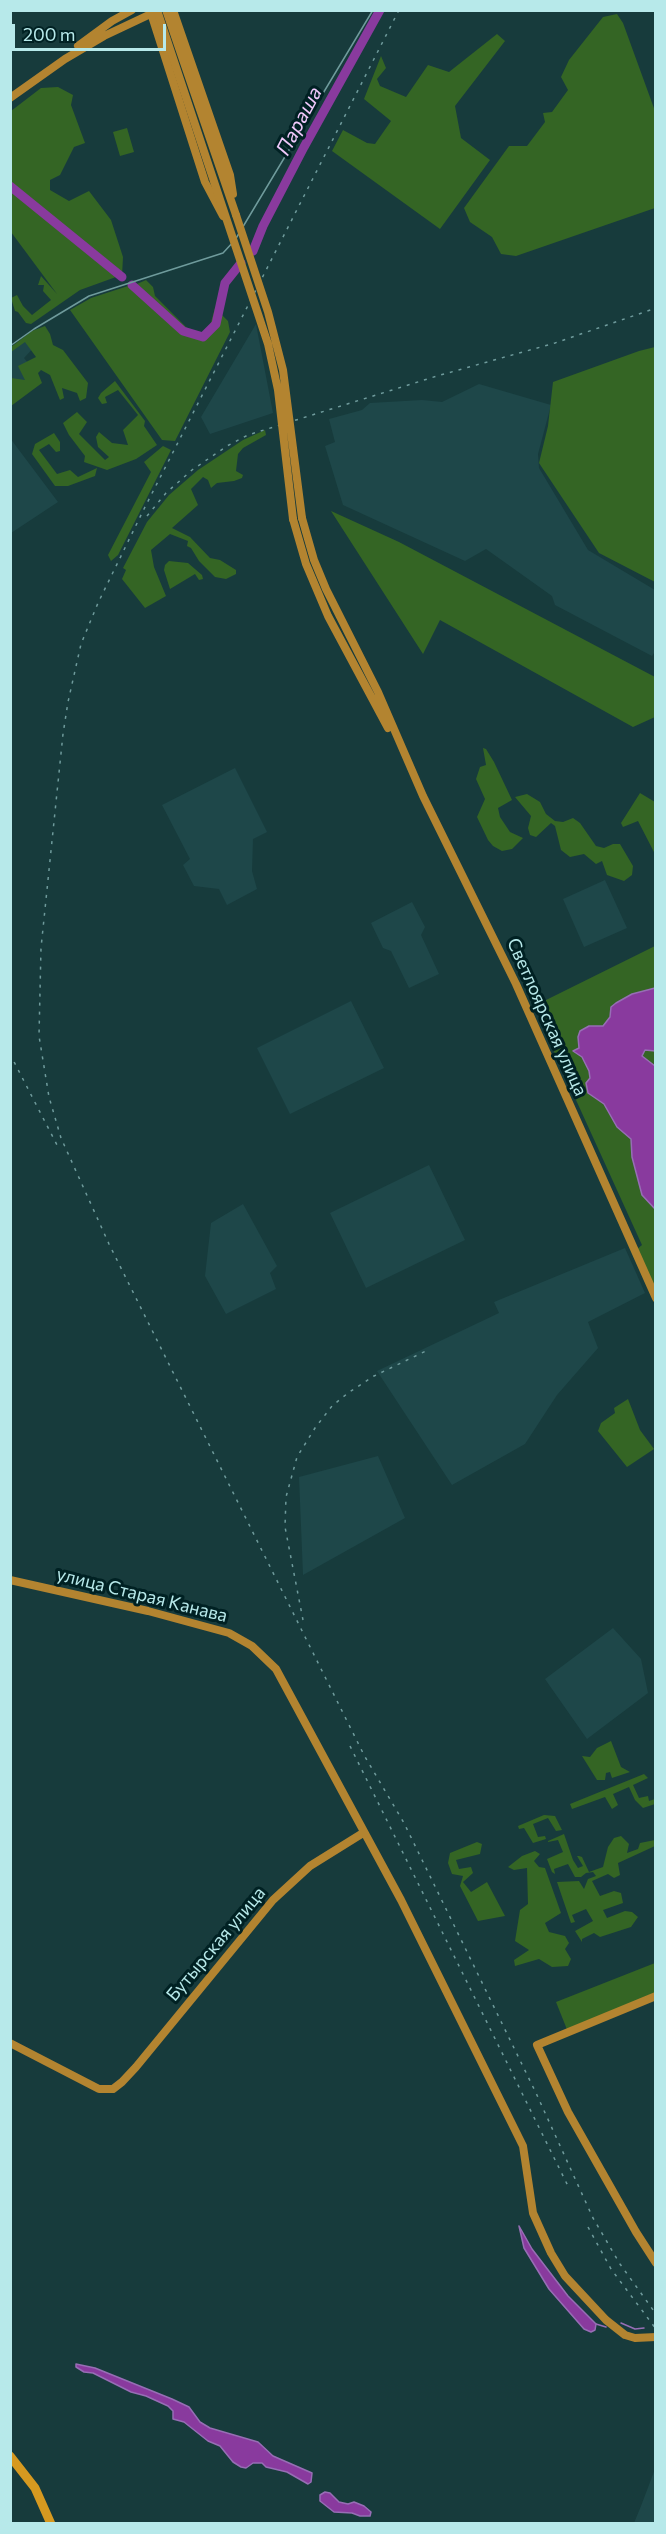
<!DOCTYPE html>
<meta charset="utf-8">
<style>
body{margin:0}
#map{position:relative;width:666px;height:2534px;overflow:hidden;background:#173b3c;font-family:Commissioner,sans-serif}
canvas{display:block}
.frame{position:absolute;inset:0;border:12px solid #b7e9ea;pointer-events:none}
.scale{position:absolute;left:12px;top:24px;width:154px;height:27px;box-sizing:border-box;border:3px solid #b7e9ea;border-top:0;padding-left:8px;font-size:18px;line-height:21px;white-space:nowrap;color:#b7e9ea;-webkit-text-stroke:4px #002123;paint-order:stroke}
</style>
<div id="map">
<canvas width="666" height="2534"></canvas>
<div class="frame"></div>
<div class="scale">200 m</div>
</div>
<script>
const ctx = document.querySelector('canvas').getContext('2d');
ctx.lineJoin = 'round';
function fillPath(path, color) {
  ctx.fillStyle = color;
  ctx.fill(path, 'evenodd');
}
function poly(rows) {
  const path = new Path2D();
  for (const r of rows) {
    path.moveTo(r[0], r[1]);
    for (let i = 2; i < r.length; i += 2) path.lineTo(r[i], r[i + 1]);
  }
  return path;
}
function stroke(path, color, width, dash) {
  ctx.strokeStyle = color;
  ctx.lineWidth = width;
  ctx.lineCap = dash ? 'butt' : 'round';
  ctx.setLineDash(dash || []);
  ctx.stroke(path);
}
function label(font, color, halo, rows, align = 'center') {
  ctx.font = font + ' Commissioner,sans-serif';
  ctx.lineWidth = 6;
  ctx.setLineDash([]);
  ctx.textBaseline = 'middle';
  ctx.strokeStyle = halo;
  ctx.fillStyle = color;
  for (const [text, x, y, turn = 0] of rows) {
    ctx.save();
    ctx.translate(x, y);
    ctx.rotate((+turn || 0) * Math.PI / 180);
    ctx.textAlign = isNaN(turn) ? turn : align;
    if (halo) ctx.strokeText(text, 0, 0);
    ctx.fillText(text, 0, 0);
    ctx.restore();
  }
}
fillPath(poly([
 [256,324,273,413,210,434,201,417],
 [30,333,38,343,24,358,40,378,11,401,11,348],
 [479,384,551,405,538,454,539,468,588,550,655,590,656,650,652,656,555,605,552,596,486,549,465,561,343,505,325,446,335,442,329,419,362,410,370,403,422,400,442,402],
 [10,438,58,502,11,533,10,533],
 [235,768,267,832,253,839,252,871,257,889,227,905,219,889,194,886,183,865,190,859,162,805],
 [605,880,627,928,584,947,563,899],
 [412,902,425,927,421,935,439,974,409,988,391,951,383,948,371,923],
 [351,1001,384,1068,290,1114,257,1048],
 [429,1165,465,1240,366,1288,330,1213],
 [243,1204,277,1266,270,1273,276,1289,226,1314,205,1276,211,1223],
 [625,1248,645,1293,588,1322,598,1348,557,1395,525,1444,452,1485,377,1371,499,1313,494,1302],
 [378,1456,405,1518,303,1575,299,1477],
 [613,1628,641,1659,648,1693,587,1739,545,1679],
 [655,2469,655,2523,634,2523,641,2506]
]), '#1e4749');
fillPath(poly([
 [617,14,623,23,655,111,655,208,516,256,501,254,492,237,470,222,464,208,509,146,527,146,545,122,543,113,552,112,568,90,561,77,569,60,603,17],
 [497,34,505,41,455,106,461,138,490,160,440,229,332,151,343,130,367,143,375,144,391,121,364,99,381,56,386,68,377,79,380,86,406,97,428,65,449,72],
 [58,87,73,95,71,105,85,143,74,147,60,175,50,180,50,190,69,201,89,191,111,220,123,257,122,276,11,185,11,111,41,88],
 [127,128,134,152,120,156,113,132],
 [11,187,117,274,116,277,80,290,31,324,26,323,18,312,15,311,11,298,17,295,23,306,32,315,51,300,43,291,44,285,38,285,41,276,57,294,11,232],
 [146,280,153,287,155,296,188,329,203,334,209,329,215,308,228,321,230,332,175,441,162,440,70,310,91,298,128,286,130,287],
 [45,326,50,334,53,345,63,350,88,383,86,398,80,401,77,393,62,388,64,398,60,400,50,375,41,370,38,373,42,383,11,406,11,378,25,380,18,366,36,357,25,342,11,352,11,347,32,331],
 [655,347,656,347,655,582,599,553,539,463,548,426,553,382,639,351],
 [115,381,145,421,144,426,157,445,136,459,107,470,84,462,85,456,69,435,63,423,77,412,87,422,79,434,105,460,109,457,98,447,96,437,99,432,112,443,128,445,123,430,138,415,118,390,105,397,107,403,102,404,98,398,101,393],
 [265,430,266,435,243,448,238,454,236,471,243,475,242,478,234,481,217,483,211,488,208,480,203,477,191,489,198,505,172,528,190,537,210,558,220,560,236,570,236,574,226,579,215,577,199,561,191,548,187,546,188,541,170,534,151,550,154,567,166,596,145,608,122,579,126,570,123,568,147,522,169,495,198,470,243,440],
 [54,433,60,442,60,451,56,452,49,444,39,450,57,474,70,470,78,477,97,468,95,476,68,486,55,486,32,454,35,444],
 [163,446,171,450,118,555,111,561,108,555,151,472,144,462],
 [331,511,399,542,655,677,655,717,633,727,440,620,423,654],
 [169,561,188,563,202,575,203,579,199,580,195,574,170,589,164,570,165,565],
 [483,748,486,749,494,762,512,800,498,808,500,817,510,832,523,838,512,849,502,851,493,846,488,840,477,817,485,799,476,779,480,767,486,765],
 [640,793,655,802,655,854,638,821,623,827,621,823],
 [527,794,540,802,546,814,555,821,563,822,573,818,580,823,596,846,604,848,613,844,620,844,633,866,632,875,624,881,607,875,602,861,596,864,584,854,570,857,561,850,555,826,551,823,536,837,530,835,528,828,531,816,515,797],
 [655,946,655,1290,636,1250,642,1245,541,1023,544,1001],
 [628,1399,640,1430,654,1449,627,1467,598,1431,601,1423,615,1413,614,1408],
 [611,1741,621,1767,630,1772,612,1778,610,1772,606,1773,605,1780,597,1780,582,1756,590,1757,597,1748],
 [644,1774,648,1778,633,1785,639,1798,648,1796,649,1801,655,1799,655,1804,643,1808,635,1800,629,1787,613,1794,618,1805,612,1809,605,1797,572,1809,570,1804],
 [544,1815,555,1816,562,1830,556,1831,548,1818,533,1824,538,1837,545,1836,546,1839,533,1843,524,1828,519,1829,518,1826],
 [564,1834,573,1860,578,1868,583,1866,577,1856,579,1856,582,1857,589,1872,603,1867,608,1847,614,1838,621,1836,629,1844,627,1853,638,1849,640,1843,655,1840,655,1846,618,1863,620,1875,614,1878,608,1874,592,1881,600,1896,614,1891,621,1893,623,1903,603,1910,607,1918,625,1911,632,1912,638,1917,631,1927,600,1937,594,1933,582,1939,582,1942,575,1931,593,1921,586,1909,572,1915,575,1922,571,1923,557,1882,579,1881,584,1889,588,1879,596,1876,593,1872,586,1873,581,1877,575,1877,568,1864,554,1869,555,1874,552,1872,547,1859,563,1852,558,1840,548,1842,548,1841],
 [477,1842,482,1844,480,1854,456,1860,459,1869,471,1867,473,1873,463,1882,471,1892,487,1882,505,1916,478,1921,460,1886,463,1876,452,1874,448,1863,450,1853],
 [535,1851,540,1854,534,1861,539,1867,545,1868,561,1913,545,1923,549,1932,565,1936,569,1943,565,1949,571,1959,568,1966,552,1967,539,1959,515,1966,514,1960,529,1950,515,1941,520,1910,528,1904,527,1868,514,1870,508,1867,522,1856],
 [655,1963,655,1996,568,2032,556,2002]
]), '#346524');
const water = poly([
 [655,988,655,1051,645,1050,642,1056,655,1066,655,1209,642,1195,632,1157,631,1139,617,1127,604,1104,588,1093,586,1083,590,1078,589,1071,582,1057,573,1051,579,1048,578,1037,580,1031,589,1026,603,1026,610,1017,611,1007,616,1003,632,994,655,988],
 [519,2226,532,2249,568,2296,596,2324,595,2330,591,2332,584,2329,549,2289,524,2248,519,2226],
 [76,2364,95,2368,172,2399,189,2407,200,2422,210,2428,258,2442,273,2456,312,2473,311,2482,308,2484,287,2472,266,2467,262,2463,253,2463,246,2468,241,2467,233,2462,220,2446,208,2441,184,2422,173,2419,173,2411,168,2406,146,2396,131,2392,93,2373,84,2372,76,2367,76,2364],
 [325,2492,330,2493,339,2502,348,2504,354,2502,364,2506,371,2512,370,2516,360,2516,352,2513,334,2512,320,2501,320,2495,325,2492]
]);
fillPath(water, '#893a9e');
stroke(water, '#976eb5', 1.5);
stroke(poly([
 [621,2323,635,2329,644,2328],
 [596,2324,606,2327]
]), '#976eb5', 1.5);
stroke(poly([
 [10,186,122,277],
 [253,251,263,226,304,147,380,10],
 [132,285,183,331,203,337,216,324,225,283,241,263]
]), '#893a9e', 9);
stroke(poly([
 [150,10,205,182,223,216],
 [166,10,236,215],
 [173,10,230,175,233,194],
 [78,46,112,21,132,10],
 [10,98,65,59,104,36,157,11],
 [302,518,314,560,326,589,378,692,423,796,516,984,656,1298],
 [293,519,306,564,328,616,388,728],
 [10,1580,148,1611,229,1633,252,1646,276,1669,401,1900,523,2146,533,2213,551,2253,565,2276,606,2320,625,2335,635,2338,656,2337],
 [656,1996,537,2045,568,2112,636,2232,656,2263],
 [10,2043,99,2089,113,2089,122,2082,136,2067,273,1900,310,1866,363,1833]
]), '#b38430', 8);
stroke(poly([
 [10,2456,35,2488,51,2524]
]), '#d69920', 9);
stroke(poly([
 [10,346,34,329,89,296,223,253,235,240,373,10]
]), '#6f9b9c', 1.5);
stroke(poly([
 [399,10,144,509,98,603,81,644,68,702,63,734,41,948,39,1036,49,1097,61,1138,109,1244,364,1755,404,1823,536,2093,593,2218,620,2264,656,2314],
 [147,516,166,493,192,470,227,446,248,435,437,376,555,343,656,308],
 [10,1054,57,1145],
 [303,1620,285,1527,286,1497,297,1457,315,1428,332,1406,348,1393,374,1376,428,1350],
 [350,1746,568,2186],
 [588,2227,611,2269,656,2329]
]), '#6f9b9c', 1.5, [3, 6]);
stroke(poly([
 [157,10,268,344,278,390,293,519],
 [236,215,268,312,283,370,302,518]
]), '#b38430', 8);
label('18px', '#b7e9ea', '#002123', [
 ["Светлоярская улица",547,1017,66],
 ["улица Старая Канава",142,1595,14],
 ["Бутырская улица",216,1944,-50]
]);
label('italic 20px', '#f0c9fb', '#002123', [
 ["Параша",299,121,-62]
]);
</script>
